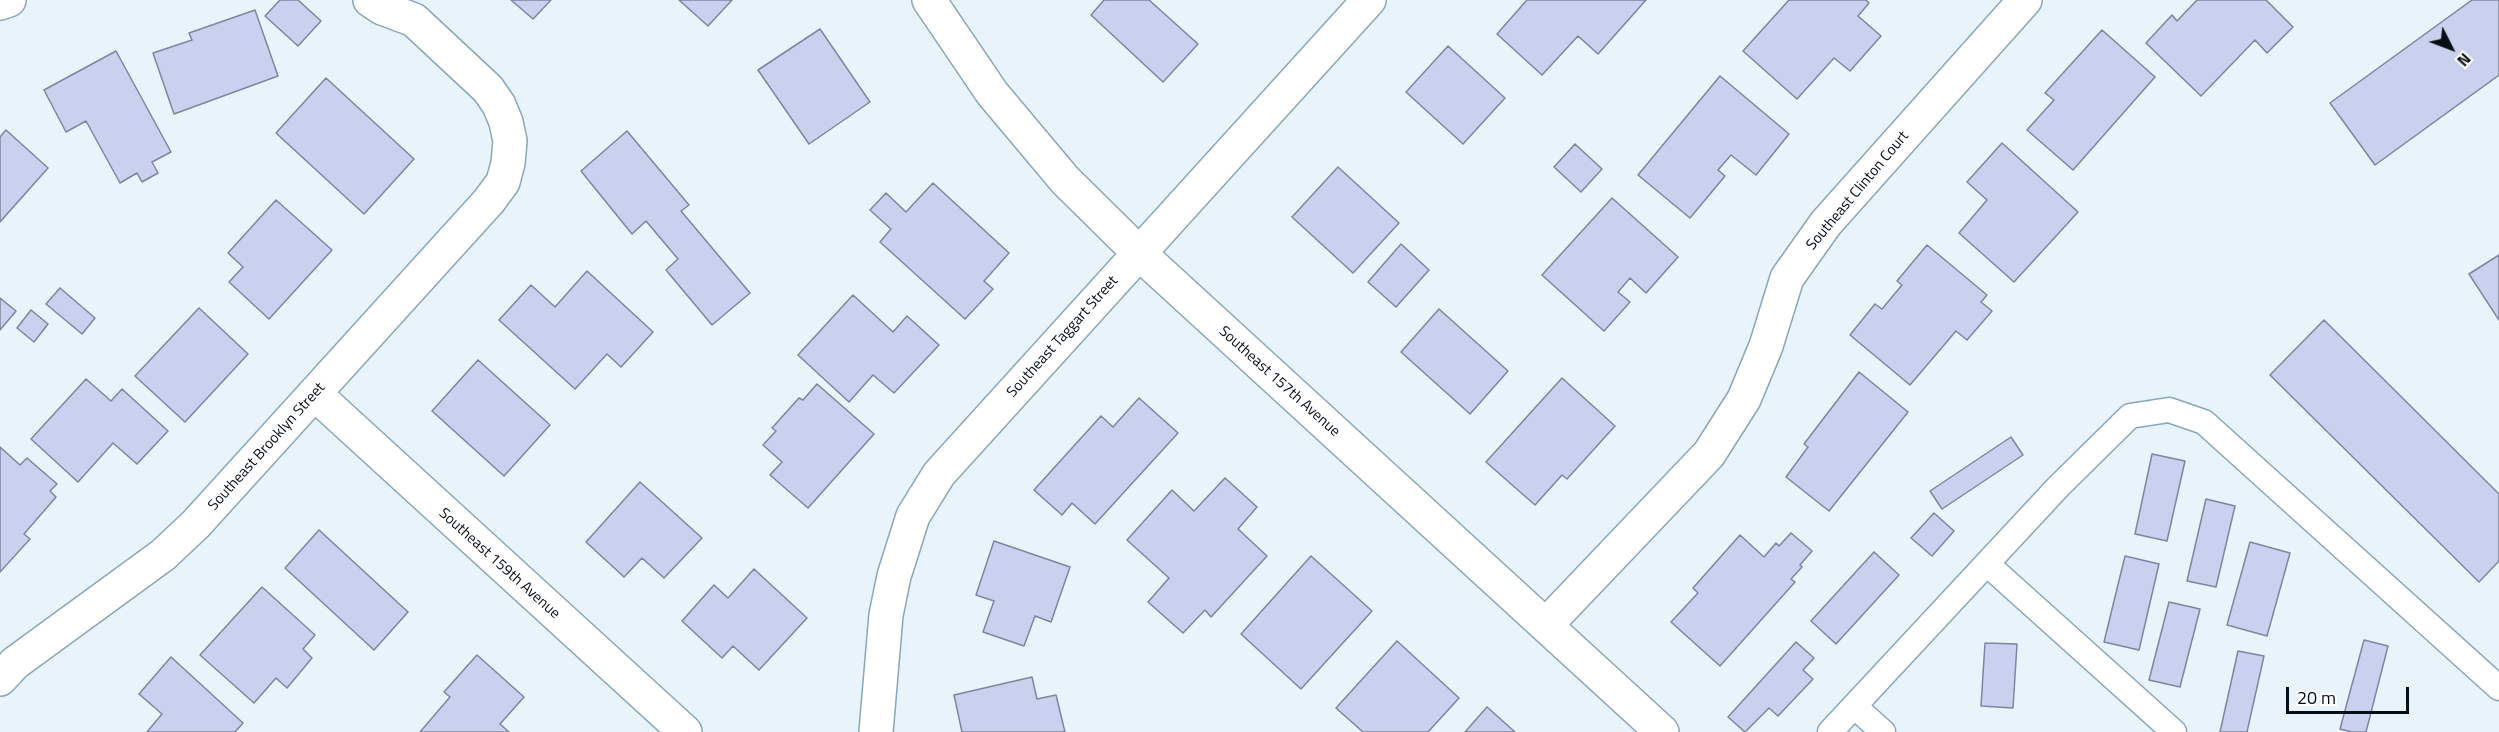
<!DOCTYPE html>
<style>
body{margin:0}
#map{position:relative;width:2499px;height:732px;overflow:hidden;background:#e8f3fb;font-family:"Titillium Web",sans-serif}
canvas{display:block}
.north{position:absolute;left:2421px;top:18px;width:60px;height:60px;-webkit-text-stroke:4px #fefefe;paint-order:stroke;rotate:132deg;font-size:16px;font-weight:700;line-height:24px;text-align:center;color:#050e15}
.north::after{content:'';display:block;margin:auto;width:21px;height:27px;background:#050e15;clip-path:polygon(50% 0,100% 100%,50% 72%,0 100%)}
.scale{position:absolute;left:2286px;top:687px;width:123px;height:27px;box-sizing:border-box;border:3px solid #050e15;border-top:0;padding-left:8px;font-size:18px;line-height:21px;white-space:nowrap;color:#050e15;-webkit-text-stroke:4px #fefefe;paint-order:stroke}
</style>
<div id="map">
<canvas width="2499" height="732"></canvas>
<div class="north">N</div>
<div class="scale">20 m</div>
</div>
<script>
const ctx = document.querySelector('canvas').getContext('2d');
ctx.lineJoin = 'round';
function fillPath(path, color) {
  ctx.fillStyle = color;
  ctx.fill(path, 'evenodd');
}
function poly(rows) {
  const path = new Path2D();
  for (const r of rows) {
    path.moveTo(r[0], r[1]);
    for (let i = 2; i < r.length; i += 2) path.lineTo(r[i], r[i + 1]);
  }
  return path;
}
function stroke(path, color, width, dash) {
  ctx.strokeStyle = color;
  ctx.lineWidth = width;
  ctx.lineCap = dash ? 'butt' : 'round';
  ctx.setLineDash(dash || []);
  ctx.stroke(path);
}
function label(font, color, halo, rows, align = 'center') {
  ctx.font = font + ' "Titillium Web",sans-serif';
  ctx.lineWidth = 6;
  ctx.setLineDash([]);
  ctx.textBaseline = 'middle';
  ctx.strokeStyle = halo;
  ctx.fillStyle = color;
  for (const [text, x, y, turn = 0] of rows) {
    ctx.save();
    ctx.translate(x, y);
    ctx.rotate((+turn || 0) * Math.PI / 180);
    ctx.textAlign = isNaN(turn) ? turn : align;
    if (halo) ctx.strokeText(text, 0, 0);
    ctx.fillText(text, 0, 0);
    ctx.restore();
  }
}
const building = poly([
 [280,0,298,0,321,21,298,46,265,16,280,0],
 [511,0,551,0,533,19,511,0],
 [679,0,732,0,708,26,679,0],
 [1104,0,1149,0,1198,44,1163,82,1091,15,1104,0],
 [1527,0,1646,0,1598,54,1578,36,1542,75,1497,34,1527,0],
 [1789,0,1866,0,1869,3,1858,16,1881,36,1850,71,1834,58,1797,99,1743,51,1789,0],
 [2197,0,2266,0,2293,27,2267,53,2255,40,2201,96,2146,43,2172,15,2177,21,2197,0],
 [2472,0,2499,0,2499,75,2375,165,2330,103,2472,0],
 [255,10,278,76,174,114,153,53,192,40,189,33,255,10],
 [820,29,870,102,809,144,758,70,820,29],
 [2102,30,2155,77,2073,170,2027,130,2054,100,2045,93,2102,30],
 [1448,46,1505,98,1463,144,1406,92,1448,46],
 [116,51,171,152,152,162,158,173,142,182,137,173,120,183,86,121,66,132,44,90,116,51],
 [1720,76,1789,134,1756,175,1731,155,1718,170,1725,176,1690,218,1638,175,1720,76],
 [326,78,414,159,364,214,276,133,326,78],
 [6,130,48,168,0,222,0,137,6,130],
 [627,131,689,205,681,211,750,293,712,325,666,270,678,259,646,221,632,234,581,171,627,131],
 [2002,143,2078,212,2014,282,1959,233,1987,200,1967,182,2002,143],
 [1575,144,1602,169,1581,192,1554,167,1575,144],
 [1338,167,1399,223,1353,273,1292,217,1338,167],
 [933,183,1009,253,984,281,993,289,965,319,880,242,891,229,870,210,886,193,906,212,933,183],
 [1612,198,1678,257,1646,293,1630,278,1618,292,1630,302,1604,331,1542,275,1612,198],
 [276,200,332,250,269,319,229,282,243,267,228,253,276,200],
 [1401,244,1429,270,1396,307,1368,282,1401,244],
 [1927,245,1987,295,1981,302,1992,311,1967,340,1956,331,1910,385,1850,335,1875,304,1882,309,1902,285,1897,281,1927,245],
 [2499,255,2499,320,2469,274,2499,255],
 [587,271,653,332,621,367,607,354,575,389,499,320,531,285,555,307,587,271],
 [60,288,95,318,82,334,46,304,60,288],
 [853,295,893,332,907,316,939,345,894,393,873,375,849,402,798,355,853,295],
 [0,298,16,311,0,330,0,298],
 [199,308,248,354,185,422,135,376,199,308],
 [1439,309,1508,371,1470,414,1401,352,1439,309],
 [31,310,48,324,34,342,17,328,31,310],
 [2324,320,2499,494,2499,561,2479,582,2270,375,2324,320],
 [478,360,550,425,504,476,432,411,478,360],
 [1859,372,1908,412,1829,511,1786,477,1808,447,1804,444,1859,372],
 [1562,378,1615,426,1567,479,1562,475,1535,505,1486,462,1562,378],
 [86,379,111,401,122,389,168,431,137,464,113,443,78,482,31,439,86,379],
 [817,384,874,434,808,508,770,475,782,462,763,445,776,431,772,428,799,398,803,400,817,384],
 [1139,398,1178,433,1095,524,1072,503,1062,515,1034,490,1101,416,1113,427,1139,398],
 [2011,437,2023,455,1942,509,1930,491,2011,437],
 [0,447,20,465,27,458,57,484,50,491,56,497,24,534,30,539,0,572,0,447],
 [2152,454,2185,461,2167,541,2135,534,2152,454],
 [1225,478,1257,507,1238,529,1267,556,1211,617,1205,610,1183,633,1148,602,1169,578,1127,540,1172,490,1194,511,1225,478],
 [640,482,702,538,664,578,642,558,624,577,586,542,640,482],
 [2206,499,2235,506,2216,587,2187,581,2206,499],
 [1934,513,1954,531,1932,556,1911,538,1934,513],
 [319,530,408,612,374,650,285,568,319,530],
 [1791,533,1812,551,1800,565,1802,567,1791,579,1795,582,1720,666,1671,622,1698,593,1693,588,1740,535,1764,557,1776,543,1779,546,1791,533],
 [994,541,1070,567,1051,622,1035,616,1024,646,983,632,994,601,976,595,994,541],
 [2250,542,2290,553,2267,636,2227,625,2250,542],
 [1874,552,1899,575,1836,644,1811,621,1874,552],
 [1311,556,1372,611,1301,689,1241,634,1311,556],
 [2125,556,2159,564,2139,650,2104,642,2125,556],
 [754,569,807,618,759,670,733,646,722,658,682,621,714,585,728,598,754,569],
 [262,587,315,635,303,649,312,658,287,688,276,678,254,703,200,655,262,587],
 [2169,602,2200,609,2180,687,2149,680,2169,602],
 [2364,640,2388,646,2366,732,2352,732,2340,729,2364,640],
 [1397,641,1459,698,1428,732,1363,732,1336,708,1397,641],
 [1796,642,1814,658,1803,670,1813,679,1778,716,1769,708,1745,732,1728,717,1796,642],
 [1985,643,2017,644,2013,708,1981,706,1985,643],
 [2238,651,2264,656,2247,732,2220,732,2238,651],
 [477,655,524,697,500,724,509,732,420,732,450,697,444,692,477,655],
 [171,657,243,723,235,732,147,732,162,714,139,694,171,657],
 [1032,677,1037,699,1056,695,1065,732,962,732,954,695,1032,677],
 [1487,707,1515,732,1465,732,1487,707]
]);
fillPath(building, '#cad1ee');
stroke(building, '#7f85a0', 1.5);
const service = poly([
 [1987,564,2174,732],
 [1854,706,1883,732],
 [1830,732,2058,487,2130,416,2169,410,2204,422,2499,688]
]);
const minor = poly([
 [929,0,992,93,1065,180,1139,253,1662,732],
 [0,3,9,0],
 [315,394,685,732],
 [1546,625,1709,454,1744,399,1766,346,1787,278,1826,223,2025,0],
 [0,679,15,663,163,555,196,524,489,201,503,182,508,163,510,141,506,122,499,105,488,89,414,20,382,8,370,0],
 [876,732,886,615,894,576,913,516,939,474,1369,0]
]);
stroke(service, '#8aa6b9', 27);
stroke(minor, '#8aa6b9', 36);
stroke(service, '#fff', 24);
stroke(minor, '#fff', 33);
label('15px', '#050e15', '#fefefe', [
 ["Southeast Clinton Court",1858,191,-50],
 ["Southeast Taggart Street",1063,337,-48],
 ["Southeast 157th Avenue",1279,382,42],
 ["Southeast Brooklyn Street",267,447,-48],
 ["Southeast 159th Avenue",499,564,42]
]);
</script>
